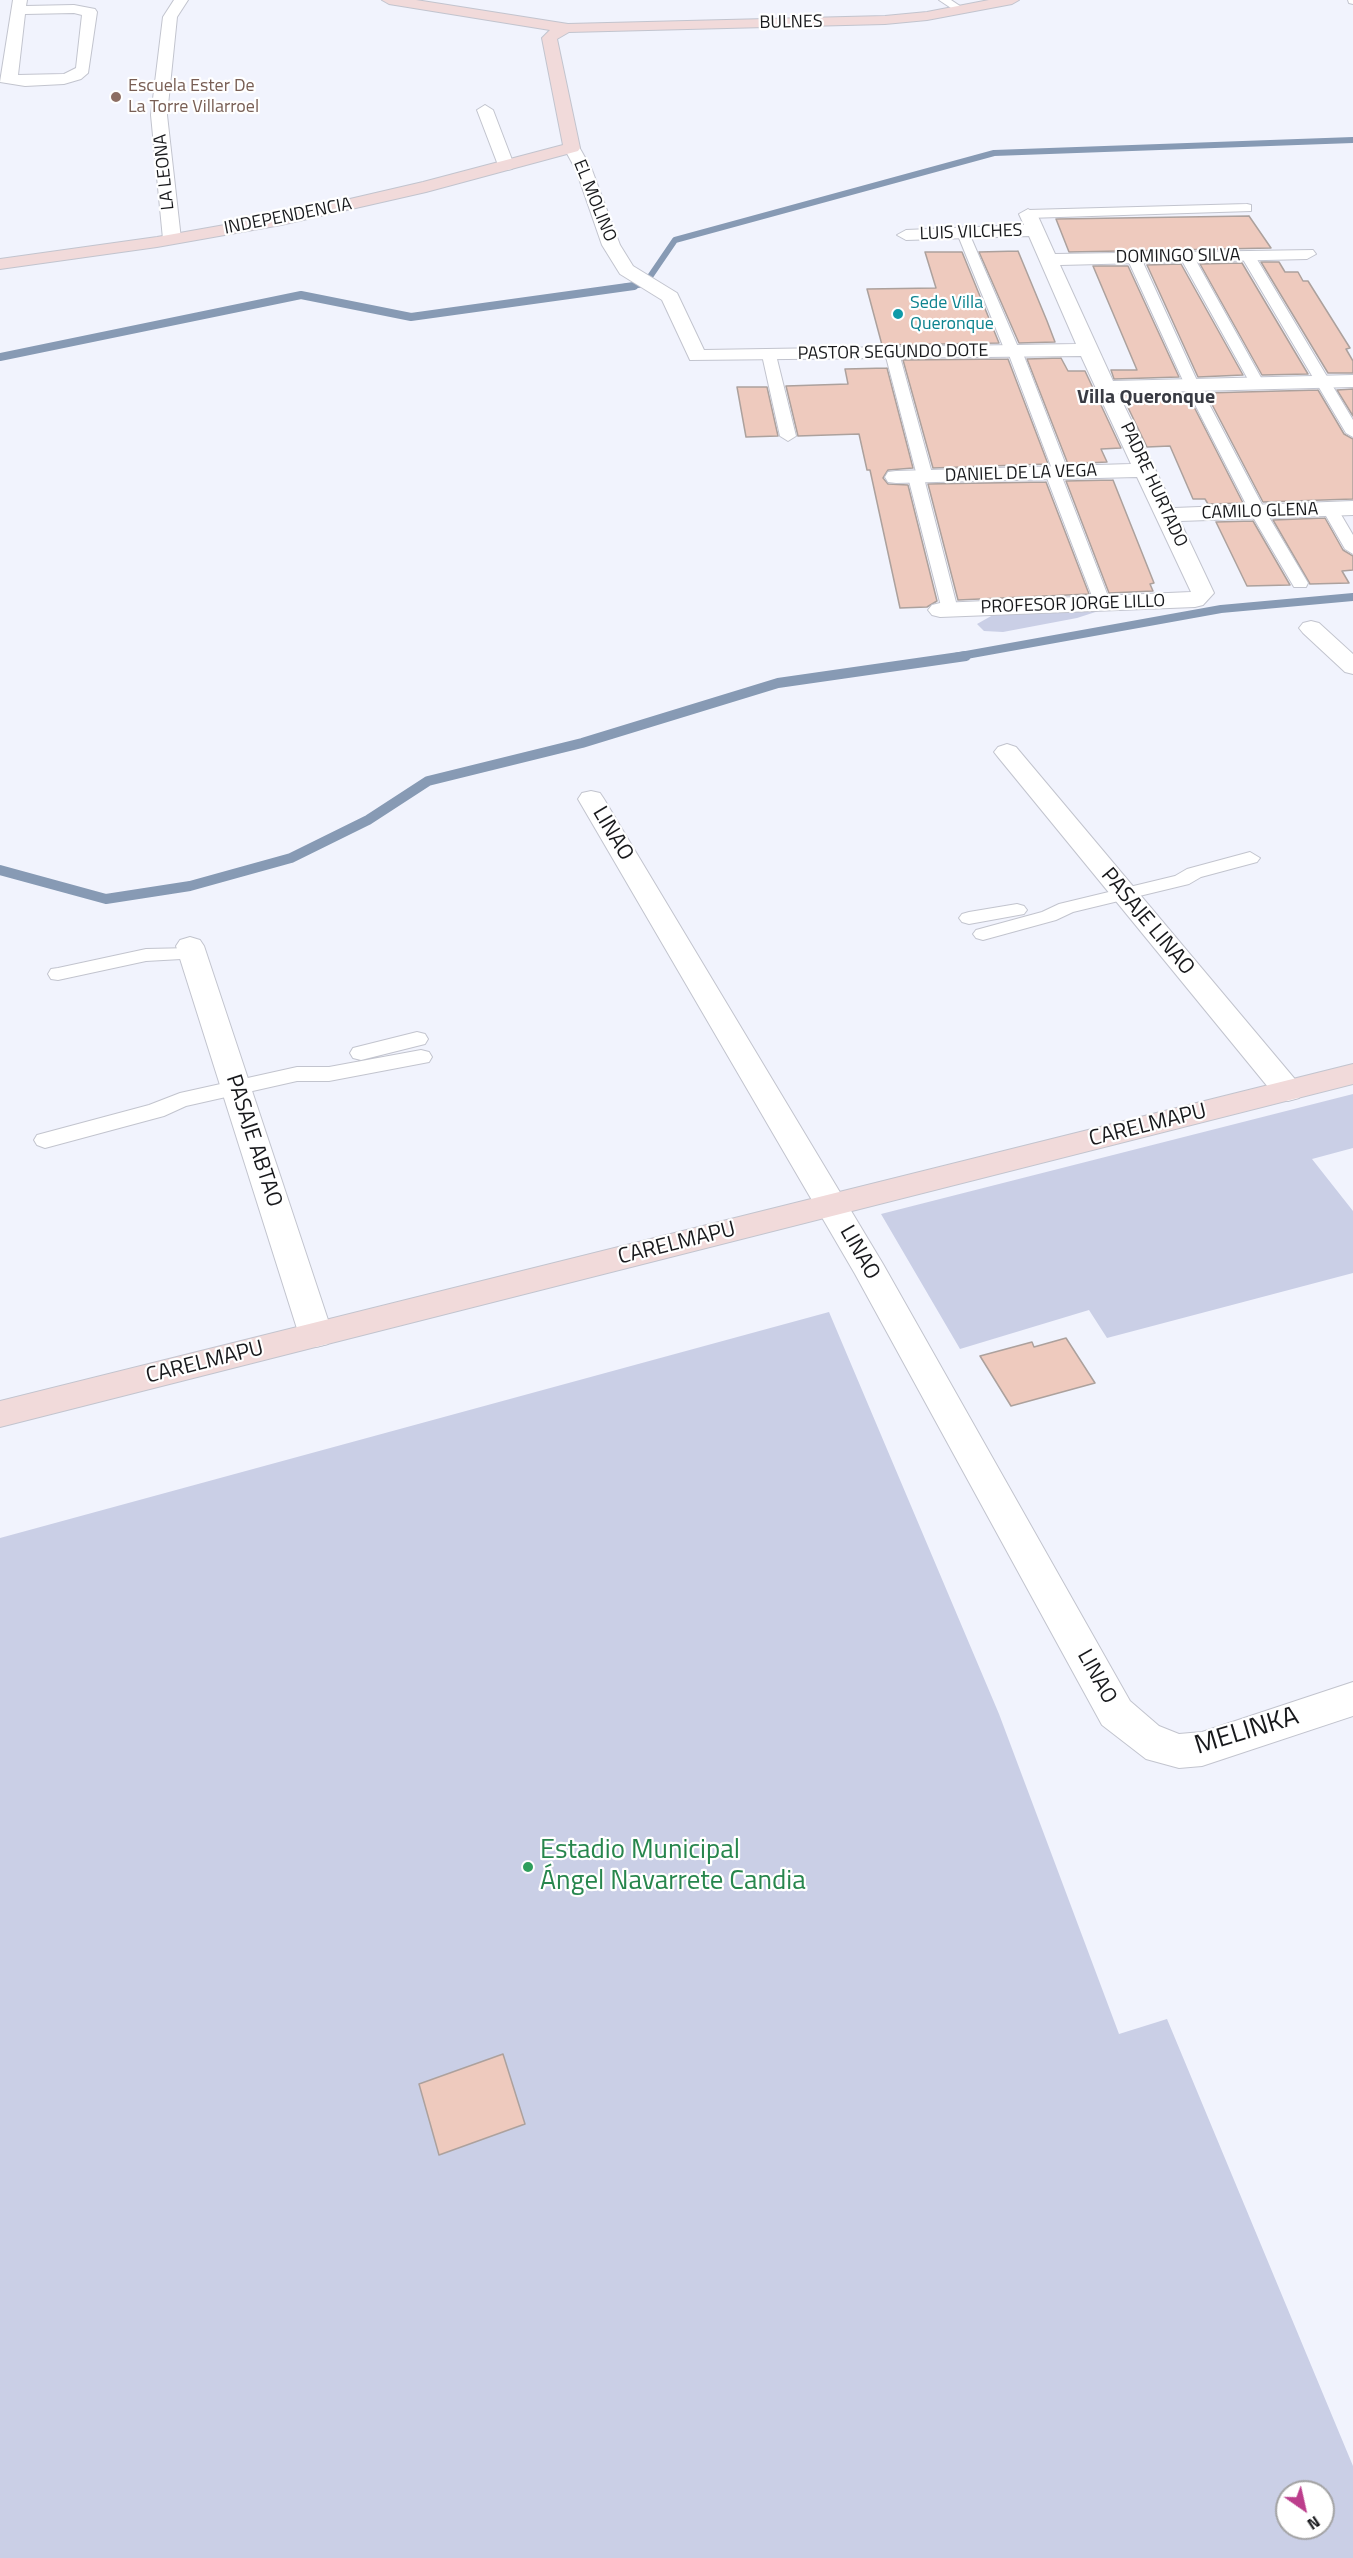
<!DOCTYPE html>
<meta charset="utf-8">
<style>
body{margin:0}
#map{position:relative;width:1353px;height:2558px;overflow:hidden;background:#f1f3fd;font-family:"Titillium Web",sans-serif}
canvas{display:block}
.north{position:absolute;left:1275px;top:2480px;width:60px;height:60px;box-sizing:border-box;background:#fff;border:2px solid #a3a3a4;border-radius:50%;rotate:146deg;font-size:16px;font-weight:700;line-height:24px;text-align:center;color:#18191c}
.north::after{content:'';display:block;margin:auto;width:21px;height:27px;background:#bc3e8c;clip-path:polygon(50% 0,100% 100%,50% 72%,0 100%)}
</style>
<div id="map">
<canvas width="1353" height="2558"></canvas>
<div class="north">N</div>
</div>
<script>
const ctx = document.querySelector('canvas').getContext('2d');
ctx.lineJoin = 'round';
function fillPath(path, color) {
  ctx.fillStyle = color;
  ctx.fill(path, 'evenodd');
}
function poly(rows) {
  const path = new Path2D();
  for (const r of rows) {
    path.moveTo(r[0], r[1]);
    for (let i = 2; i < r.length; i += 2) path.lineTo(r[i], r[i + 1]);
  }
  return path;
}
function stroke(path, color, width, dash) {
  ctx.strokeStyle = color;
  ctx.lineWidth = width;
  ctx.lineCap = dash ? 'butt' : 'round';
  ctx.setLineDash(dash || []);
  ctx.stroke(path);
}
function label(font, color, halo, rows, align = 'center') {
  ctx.font = font + ' "Titillium Web",sans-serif';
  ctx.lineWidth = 4.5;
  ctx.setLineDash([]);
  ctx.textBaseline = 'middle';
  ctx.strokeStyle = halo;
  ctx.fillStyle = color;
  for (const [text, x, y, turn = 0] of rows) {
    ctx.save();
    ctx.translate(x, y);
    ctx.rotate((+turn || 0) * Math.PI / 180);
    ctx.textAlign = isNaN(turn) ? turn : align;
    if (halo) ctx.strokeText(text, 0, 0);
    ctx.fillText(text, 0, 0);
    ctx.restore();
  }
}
fillPath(poly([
 [1111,607,1077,618,1003,632,984,631,977,624,993,615,1007,612],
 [1353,1094,1353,1148,1312,1159,1353,1211,1353,1273,1107,1338,1089,1310,960,1349,881,1214],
 [829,1312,999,1714,1119,2034,1167,2019,1353,2466,1353,2558,0,2558,0,1538],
 [1287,2492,1323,2492,1323,2528,1287,2528]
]), '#cacfe6');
stroke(poly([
 [623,287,645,284,675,240,994,153,1353,140]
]), '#879ab4', 6);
stroke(poly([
 [0,357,301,295,411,317,634,286],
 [955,657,1221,609,1353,597]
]), '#879ab4', 8);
stroke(poly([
 [0,870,106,899,190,886,291,858,368,820,428,781,582,743,778,683,966,656]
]), '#879ab4', 10);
const building = poly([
 [1249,216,1271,248,1069,252,1056,219,1249,216],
 [1018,251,1047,321,1055,342,1019,343,979,252,1018,251],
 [925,252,962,252,999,343,882,345,867,289,936,288,925,252],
 [1261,262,1279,262,1285,272,1298,272,1303,281,1308,281,1350,348,1346,349,1353,361,1353,373,1328,373,1261,262],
 [1242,263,1308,374,1262,375,1200,264,1242,263],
 [1181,264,1243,375,1198,377,1147,265,1181,264],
 [1093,266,1128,266,1179,377,1114,379,1111,370,1137,370,1093,266],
 [1061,358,1068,371,1085,371,1121,448,1101,449,1107,462,1068,464,1027,359,1061,358],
 [1008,359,1048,464,933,468,903,360,1008,359],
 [887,368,913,468,888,470,883,478,888,484,908,485,937,601,927,607,900,608,870,470,867,470,859,434,798,436,786,386,848,384,845,369,887,368],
 [737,387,767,387,778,436,746,437,737,387],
 [1353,389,1353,416,1337,390,1353,389],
 [1318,390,1344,434,1353,439,1353,499,1263,502,1206,393,1318,390],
 [1187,393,1243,503,1208,504,1205,499,1193,499,1170,446,1147,447,1122,395,1187,393],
 [1113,480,1154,583,1150,584,1153,591,1109,593,1066,481,1113,480],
 [1046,482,1089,594,958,600,928,484,1046,482],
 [1325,518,1343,550,1353,556,1353,570,1342,571,1349,583,1310,584,1273,520,1325,518],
 [1253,521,1290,585,1247,586,1216,522,1253,521],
 [1066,1338,1095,1383,1011,1406,980,1356,1032,1342,1034,1347,1066,1338],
 [503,2054,525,2124,439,2155,419,2084,503,2054]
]);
fillPath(building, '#eecabe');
stroke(building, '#aca19d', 1.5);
const lane = poly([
 [939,0,951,0,966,10,957,12,939,0],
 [1348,0,1353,0,1353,4,1349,3,1348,0],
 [1247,204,1251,205,1251,211,1028,218,1022,214,1028,210,1247,204],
 [963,229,969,233,1018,347,1022,351,1069,473,1062,477,1111,604,1109,608,1103,609,1095,604,1045,473,1052,469,1009,355,1005,351,957,233,963,229],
 [1248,252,1255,256,1353,420,1353,437,1346,433,1241,256,1248,252],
 [1187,253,1194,257,1264,383,1262,386,1257,387,1250,383,1180,257,1187,253],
 [1134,254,1141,258,1199,385,1266,512,1308,583,1306,587,1294,587,1250,512,1185,385,1127,258,1134,254],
 [892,349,899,353,933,477,925,482,958,610,950,615,942,610,908,477,916,472,885,353,892,349],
 [769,351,776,355,796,436,788,441,780,436,762,355,769,351],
 [1330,504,1336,506,1353,535,1353,554,1345,549,1322,509,1330,504],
 [1250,852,1260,858,1257,862,1201,877,1189,884,1073,912,1056,920,983,940,976,938,973,934,976,930,1042,912,1059,904,1175,876,1187,869,1250,852],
 [1017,904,1024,906,1027,910,1024,914,969,924,962,922,959,918,962,914,969,912,1017,904],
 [192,948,199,950,202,954,199,958,146,961,58,980,51,979,48,974,51,969,58,968,146,949,192,948],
 [417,1032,425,1034,428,1039,425,1044,361,1060,353,1058,350,1053,353,1048,417,1032],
 [421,1050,429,1052,432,1057,429,1062,329,1081,297,1081,186,1106,164,1116,45,1148,37,1145,34,1140,37,1135,149,1105,180,1093,297,1067,329,1067,421,1050]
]);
const street = poly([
 [13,0,27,0,26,6,74,5,95,9,97,12,88,73,81,79,64,84,25,86,0,82,13,0],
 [74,13,82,15,76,68,64,74,18,75,25,14,74,13],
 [174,0,188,0,177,17,167,115,181,239,172,244,163,239,151,115,163,17,174,0],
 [485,105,493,110,514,165,512,169,506,170,498,165,477,110,485,105],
 [572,143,578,145,592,170,620,245,633,266,677,293,704,350,1076,344,1029,236,906,240,897,235,906,230,1024,225,1019,214,1028,209,1037,214,1055,254,1313,250,1316,254,1307,259,1060,265,1113,381,1353,375,1353,387,1118,393,1174,508,1353,501,1353,515,1180,521,1214,593,1203,605,1195,607,940,617,932,615,928,610,932,605,940,603,1191,592,1137,477,896,483,888,482,885,477,888,472,896,471,1131,464,1081,356,690,360,662,300,620,274,602,245,576,170,564,148,572,143],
 [1311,621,1319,623,1353,654,1353,674,1345,672,1303,633,1299,628,1303,623,1311,621],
 [1007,744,1016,747,1299,1084,1303,1091,1299,1098,1288,1101,1277,1098,998,757,994,752,998,747,1007,744],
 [591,791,600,793,604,799,883,1264,1130,1701,1159,1726,1179,1734,1202,1732,1353,1682,1353,1716,1202,1766,1179,1768,1146,1759,1102,1725,855,1274,578,799,582,793,591,791],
 [190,937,200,940,204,946,333,1335,328,1344,316,1347,304,1344,299,1335,176,946,180,940,190,937]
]);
const secondary = poly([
 [382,0,416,0,568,24,885,16,927,12,989,0,1019,0,1012,4,927,20,885,24,569,32,557,39,580,148,578,151,426,192,281,225,157,247,0,269,0,259,157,237,281,215,423,182,563,145,542,38,550,30,389,4,382,0],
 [1353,1064,1353,1084,0,1427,0,1401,1353,1064]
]);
stroke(lane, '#c2c4ce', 2);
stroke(street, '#c2c4ce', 2);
stroke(secondary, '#c2c4ce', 2);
fillPath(lane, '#fff');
fillPath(street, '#fff');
fillPath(secondary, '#f1dada');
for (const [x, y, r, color] of [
 [116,97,6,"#8d6e63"],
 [898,314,6,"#0f9aa8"],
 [528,1867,6,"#2e9e5b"]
]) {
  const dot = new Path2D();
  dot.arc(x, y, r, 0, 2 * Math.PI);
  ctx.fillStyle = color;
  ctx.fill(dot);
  stroke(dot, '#fff', 2);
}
label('18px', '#18191c', '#fff', [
 ["BULNES",791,23,-1],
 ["LA LEONA",165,172,-96],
 ["EL MOLINO",594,201,68],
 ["INDEPENDENCIA",288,217,-11],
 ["LUIS VILCHES",971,233,-2],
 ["DOMINGO SILVA",1178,257,-1],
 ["PASTOR SEGUNDO DOTE",893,353,-1],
 ["DANIEL DE LA VEGA",1021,474,-2],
 ["PADRE HURTADO",1153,485,65],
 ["CAMILO GLENA",1260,512,-2],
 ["PROFESOR JORGE LILLO",1073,605,-2]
]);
label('18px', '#785e54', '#fff', [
 ["Escuela Ester De",128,87],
 ["La Torre Villarroel",128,108]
], 'left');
label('18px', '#0d838f', '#fff', [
 ["Sede Villa",910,304],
 ["Queronque",910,325]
], 'left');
label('bold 20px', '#393b43', '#fff', [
 ["Villa Queronque",1146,398]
]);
label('22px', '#18191c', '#fff', [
 ["LINAO",612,834,59],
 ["PASAJE LINAO",1147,922,50],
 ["CARELMAPU",1148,1126,-14],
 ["PASAJE ABTAO",253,1141,72],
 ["CARELMAPU",677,1244,-14],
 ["LINAO",859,1253,60],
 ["CARELMAPU",205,1363,-14],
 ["LINAO",1096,1677,61]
]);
label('27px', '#18191c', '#fff', [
 ["MELINKA",1247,1732,-17]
]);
label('27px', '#27864d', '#fff', [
 ["Estadio Municipal",540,1851],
 ["Ángel Navarrete Candia",540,1882]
], 'left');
</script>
